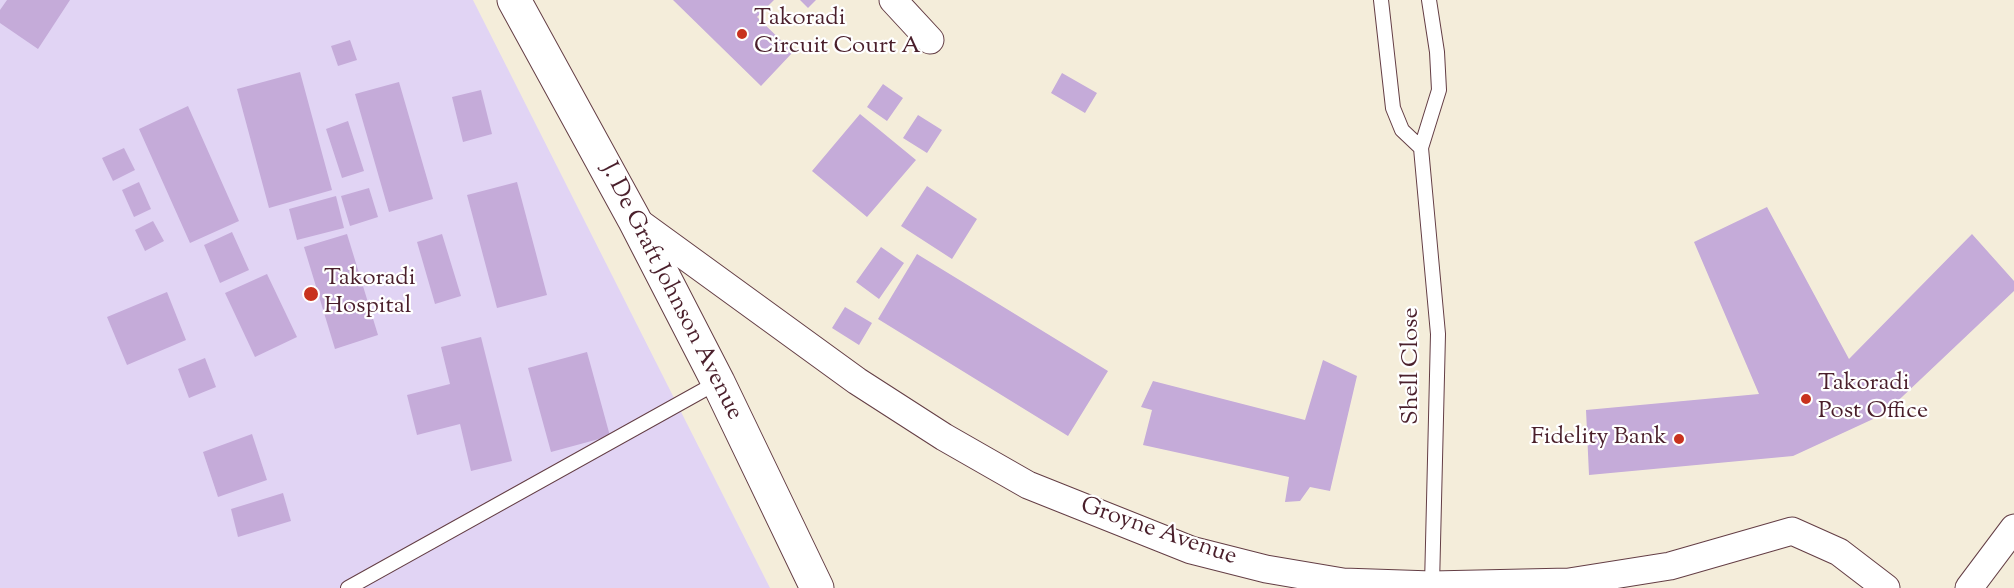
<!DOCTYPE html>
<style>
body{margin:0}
canvas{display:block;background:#f4edda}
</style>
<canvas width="2014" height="588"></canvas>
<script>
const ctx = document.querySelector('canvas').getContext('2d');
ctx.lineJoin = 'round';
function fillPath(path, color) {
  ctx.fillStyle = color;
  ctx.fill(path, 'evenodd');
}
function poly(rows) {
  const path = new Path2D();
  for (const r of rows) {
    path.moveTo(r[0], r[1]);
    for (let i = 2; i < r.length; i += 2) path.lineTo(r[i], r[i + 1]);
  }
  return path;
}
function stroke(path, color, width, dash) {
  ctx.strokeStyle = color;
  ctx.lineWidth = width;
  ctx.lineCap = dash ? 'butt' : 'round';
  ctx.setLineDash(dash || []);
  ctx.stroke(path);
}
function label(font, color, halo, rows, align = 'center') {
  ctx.font = font + ' "Sorts Mill Goudy",serif';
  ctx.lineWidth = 4.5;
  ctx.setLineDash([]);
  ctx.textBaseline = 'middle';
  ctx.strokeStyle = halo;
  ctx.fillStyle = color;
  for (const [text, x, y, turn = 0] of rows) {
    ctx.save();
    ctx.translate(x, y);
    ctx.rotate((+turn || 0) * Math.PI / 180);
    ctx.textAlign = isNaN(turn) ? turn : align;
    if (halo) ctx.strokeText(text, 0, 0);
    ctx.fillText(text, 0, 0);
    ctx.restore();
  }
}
fillPath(poly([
 [0,0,473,0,770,588,0,588]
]), '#e1d4f4');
fillPath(poly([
 [7,0,70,0,38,49,0,23,0,10],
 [673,0,774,0,757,17,793,52,761,86],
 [800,0,816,0,808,8],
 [350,40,357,60,338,66,331,46],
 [300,72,332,190,269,208,237,89],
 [1062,73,1097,93,1085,113,1051,93],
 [399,82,433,199,389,212,355,94],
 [883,84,903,98,887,121,867,107],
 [481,90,492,134,463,142,452,97],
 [188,106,239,221,190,243,139,129],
 [860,114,916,160,867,217,812,171],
 [918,115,942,130,927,153,903,138],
 [348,121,364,171,342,178,326,129],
 [124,148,135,170,113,181,102,158],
 [139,182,151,209,134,217,122,190],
 [517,182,547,295,497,308,467,195],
 [927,186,977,219,952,259,901,226],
 [369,188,378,217,350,226,341,196],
 [336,196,344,228,297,240,289,209],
 [1767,207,1849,359,1972,234,2014,281,2014,291,1884,414,1793,456,1589,475,1586,410,1759,394,1694,242],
 [153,221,164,241,145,251,135,230],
 [232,232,249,270,220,283,204,245],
 [347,234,378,335,335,349,304,247],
 [442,234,461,296,435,304,417,242],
 [881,247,904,263,879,299,856,282],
 [917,254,1108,371,1068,436,878,319],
 [267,274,297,337,255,357,225,293],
 [167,292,186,340,127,365,107,317],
 [845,307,872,323,859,345,832,328],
 [481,337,512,461,471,471,460,424,417,435,407,395,450,384,441,347],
 [587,352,610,436,551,452,528,368],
 [205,358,216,387,189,398,178,369],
 [1323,360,1357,376,1330,491,1310,487,1300,501,1285,502,1289,477,1143,445,1152,410,1141,407,1153,381,1305,420],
 [252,434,267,480,218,497,203,452],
 [283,493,291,521,238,537,231,509]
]), '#c5abd9');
const service = poly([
 [1381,0,1393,108,1402,130,1421,148],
 [1429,0,1437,52,1439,90,1421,148,1438,334,1432,585],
 [348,588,718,382]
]);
const minor = poly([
 [893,0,930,40],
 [634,219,857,381,944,437,1028,485,1191,550,1266,569,1343,582,1432,585,1569,582,1670,566,1792,531,1839,552,1886,588],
 [1969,588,2014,528]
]);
const tertiary = poly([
 [514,0,634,219,718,382,817,588]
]);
stroke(service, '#643e45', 16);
stroke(minor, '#643e45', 29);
stroke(tertiary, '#643e45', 35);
stroke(service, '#fff', 14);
stroke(minor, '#fff', 27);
stroke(tertiary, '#fff', 33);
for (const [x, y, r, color] of [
 [742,34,6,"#c8321e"],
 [311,294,8,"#c8321e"],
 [1806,399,6,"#c8321e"],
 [1679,439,6,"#c8321e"]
]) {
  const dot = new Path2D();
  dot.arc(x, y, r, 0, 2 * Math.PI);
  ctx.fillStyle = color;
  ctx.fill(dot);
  stroke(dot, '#fff', 2);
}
label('24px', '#4a1f2b', '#fff', [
 ["Takoradi",754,20],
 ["Circuit Court A",754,48],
 ["Takoradi",324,280],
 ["Hospital",324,308],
 ["Takoradi",1818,385],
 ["Post Office",1818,413],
 ["Fidelity Bank",1667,439,"right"]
], 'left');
label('24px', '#4a1f2b', '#fff', [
 ["J. De Graft Johnson Avenue",670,292,63],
 ["Shell Close",1413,366,-90],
 ["Groyne Avenue",1158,533,19]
]);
</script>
